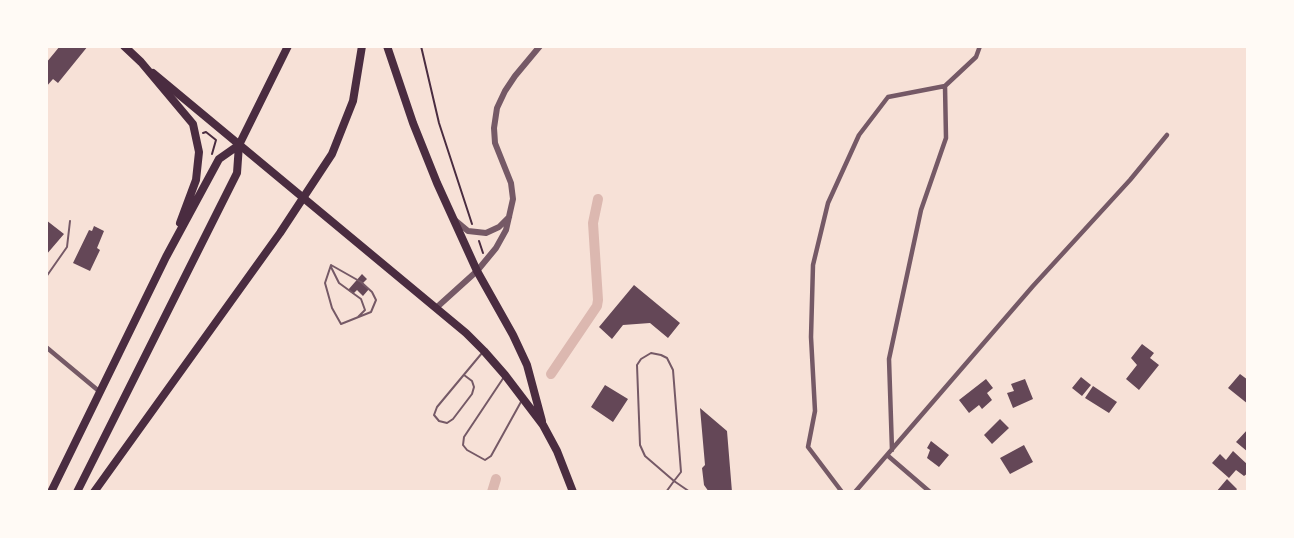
<!DOCTYPE html>
<style>
body{margin:0}
#map{position:relative;width:1294px;height:538px;overflow:hidden;background:#f7e1d7;font-family:Rubik,sans-serif}
canvas{display:block}
.frame{position:absolute;inset:0;border:48px solid #fffaf5;pointer-events:none}
</style>
<div id="map">
<canvas width="1294" height="538"></canvas>
<div class="frame"></div>
</div>
<script>
const ctx = document.querySelector('canvas').getContext('2d');
ctx.lineJoin = 'round';
function poly(rows) {
  const path = new Path2D();
  for (const r of rows) {
    path.moveTo(r[0], r[1]);
    for (let i = 2; i < r.length; i += 2) path.lineTo(r[i], r[i + 1]);
  }
  return path;
}
function stroke(path, color, width, dash) {
  ctx.strokeStyle = color;
  ctx.lineWidth = width;
  ctx.lineCap = dash ? 'butt' : 'round';
  ctx.setLineDash(dash || []);
  ctx.stroke(path);
}
function fillPath(path, color) {
  ctx.fillStyle = color;
  ctx.fill(path, 'evenodd');
}
stroke(poly([
 [551,374,597,306,598,300,593,223,598,199],
 [492,492,496,479]
]), '#dcb8b0', 10);
fillPath(poly([
 [60,46,88,46,58,83,53,79,46,87,46,63],
 [46,220,64,234,46,255],
 [94,226,104,231,97,248,100,250,90,271,73,263,89,230,92,231],
 [362,274,367,279,363,283,369,289,363,296,357,290,353,294,348,290],
 [634,285,680,323,668,338,650,323,623,325,612,339,599,327],
 [1142,344,1154,353,1150,358,1159,365,1139,390,1126,379,1137,365,1131,358],
 [1240,374,1248,380,1248,404,1228,388],
 [1081,377,1091,385,1082,396,1072,388],
 [986,379,993,388,987,393,992,400,982,409,979,405,969,413,959,400],
 [1025,379,1033,399,1013,408,1007,393,1014,391,1011,384],
 [605,385,628,399,613,422,591,407],
 [1093,386,1117,402,1109,413,1085,398],
 [700,408,727,431,732,492,709,492,704,485,702,468,705,465],
 [1000,419,1009,428,992,444,984,435],
 [1248,429,1248,452,1236,442],
 [931,441,949,455,939,467,927,458,930,450,927,448],
 [1024,445,1033,462,1010,474,1000,458],
 [1233,451,1248,465,1248,473,1244,476,1236,470,1229,478,1212,463,1220,454,1226,460],
 [1227,479,1237,489,1235,492,1216,492]
]), '#644757');
stroke(poly([
 [421,46,439,123,472,224],
 [203,133,206,132,216,140,212,154],
 [479,241,483,253]
]), '#4a2c40', 2);
stroke(poly([
 [331,265,361,282,372,292,376,300,371,312,341,324,332,308,325,283,331,265],
 [331,267,339,283,361,299,365,310,358,317],
 [46,277,67,247,70,221],
 [464,375,472,381,474,387,472,394,453,419,447,423,439,421,434,415,437,407,482,353],
 [504,377,464,437,463,445,467,450,485,460,491,456,522,400],
 [666,492,674,481,681,472,673,370,667,358,661,355,651,353,641,359,637,365,640,445,645,456,674,481,690,492]
]), '#755966', 2);
stroke(poly([
 [46,347,100,392],
 [892,450,889,359,921,210,946,138,945,86],
 [887,455,930,492],
 [842,492,808,447,815,411,811,337,813,265,828,203,859,135,888,97,945,86,976,57,980,46],
 [855,492,1033,286,1130,180,1167,135]
]), '#755966', 4.5);
stroke(poly([
 [456,221,468,231,486,233,499,227,509,217],
 [436,308,477,271,496,248,506,230,513,199,511,183,495,143,494,128,497,108,505,91,515,76,540,46]
]), '#755966', 6);
stroke(poly([
 [387,46,413,123,437,183,477,271,513,335,527,365,542,421],
 [153,73,466,333,484,351,505,375,543,425,557,451,573,492]
]), '#4a2c40', 8);
stroke(poly([
 [124,46,141,62,193,124,199,152,196,180,180,223],
 [51,492,166,257,219,159,239,145],
 [77,492,237,173,239,145,288,46],
 [94,492,280,233,332,154,353,101,362,46]
]), '#4a2c40', 8);
</script>
